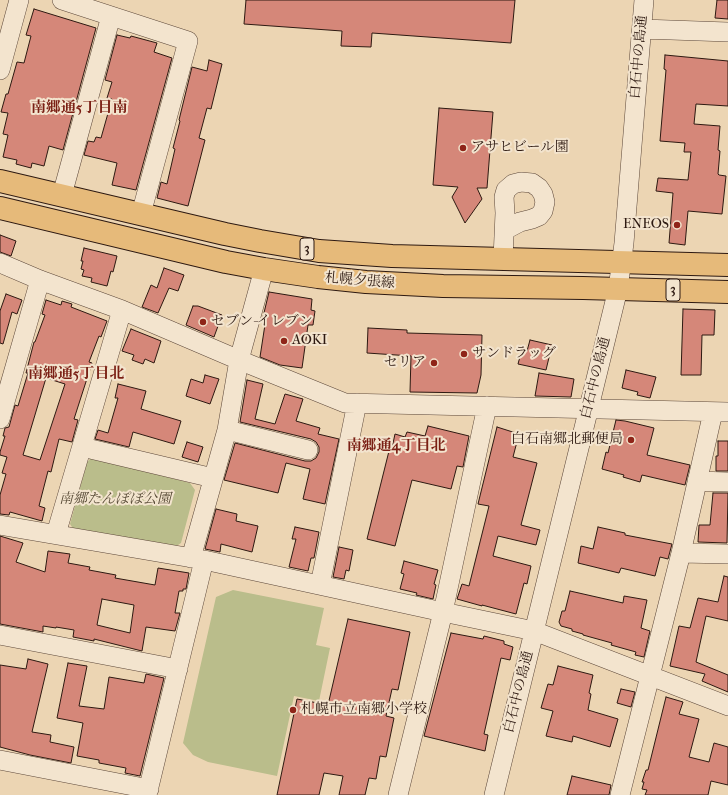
<!DOCTYPE html>
<meta charset="utf-8">
<style>
body{margin:0}
canvas{display:block;background:#ecd5b3}
</style>
<canvas width="728" height="795"></canvas>
<script>
const ctx = document.querySelector('canvas').getContext('2d');
ctx.lineJoin = 'round';
function fillPath(path, color) {
  ctx.fillStyle = color;
  ctx.fill(path, 'evenodd');
}
function poly(rows) {
  const path = new Path2D();
  for (const r of rows) {
    path.moveTo(r[0], r[1]);
    for (let i = 2; i < r.length; i += 2) path.lineTo(r[i], r[i + 1]);
  }
  return path;
}
function stroke(path, color, width, dash) {
  ctx.strokeStyle = color;
  ctx.lineWidth = width;
  ctx.lineCap = dash ? 'butt' : 'round';
  ctx.setLineDash(dash || []);
  ctx.stroke(path);
}
function label(font, color, halo, rows, align = 'center') {
  ctx.font = font + ' "IM FELL French Canon","Noto Serif JP",serif';
  ctx.lineWidth = 4;
  ctx.setLineDash([]);
  ctx.textBaseline = 'middle';
  ctx.strokeStyle = halo;
  ctx.fillStyle = color;
  for (const [text, x, y, turn = 0] of rows) {
    ctx.save();
    ctx.translate(x, y);
    ctx.rotate((+turn || 0) * Math.PI / 180);
    ctx.textAlign = isNaN(turn) ? turn : align;
    if (halo) ctx.strokeText(text, 0, 0);
    ctx.fillText(text, 0, 0);
    ctx.restore();
  }
}
fillPath(poly([
 [92,457,190,483,195,490,181,543,175,547,74,530,70,524,87,462],
 [233,590,324,608,316,645,330,648,319,701,294,696,277,776,208,762,193,755,183,743,216,597]
]), '#babd8b');
const building = poly([
 [246,0,515,0,511,43,372,33,371,47,341,46,342,31,244,24,246,0],
 [717,0,728,0,728,19,715,18,717,0],
 [34,9,96,28,63,150,49,146,44,166,32,163,31,168,16,164,17,160,3,157,8,135,3,134,8,113,1,112,6,94,8,94,17,62,24,63,31,36,26,35,34,9],
 [117,35,130,38,131,36,157,43,154,52,172,58,136,190,112,185,117,163,84,155,88,141,94,142,96,137,101,138,112,99,107,98,112,82,105,80,117,35],
 [665,55,728,61,728,106,696,104,694,124,720,126,718,150,720,151,718,174,719,175,726,176,722,214,688,211,685,245,669,243,673,193,656,191,658,178,688,180,691,152,684,152,685,143,660,141,666,70,664,69,665,55],
 [209,60,222,64,211,109,207,108,199,138,205,140,188,206,157,198,161,182,167,184,175,149,173,148,180,121,179,120,192,67,207,71,209,60],
 [439,108,493,112,487,188,477,188,482,199,465,223,452,197,458,187,433,185,439,108],
 [0,235,16,241,11,256,0,252,0,235],
 [84,248,117,256,113,272,111,271,107,286,91,282,92,278,82,276,84,270,81,269,83,261,81,261,84,248],
 [164,268,184,275,178,291,169,288,158,313,142,307,151,285,157,288,164,268],
 [269,292,312,299,311,310,315,311,313,325,308,325,302,368,280,365,260,357,266,318,263,317,269,292],
 [6,294,22,300,17,314,12,312,3,344,0,343,0,311,6,294],
 [46,300,61,305,62,301,72,304,71,307,107,321,101,337,99,336,89,362,92,363,74,419,78,420,72,442,59,439,51,472,48,471,39,506,45,508,42,521,10,512,9,515,0,514,0,495,6,474,2,473,7,457,0,455,0,452,5,436,3,436,5,428,9,427,15,405,18,406,28,373,26,373,34,342,35,342,45,315,42,314,46,300],
 [46,378,65,384,40,460,23,455,46,378],
 [193,306,198,306,222,315,214,337,186,325,193,306],
 [683,309,715,310,714,335,702,335,701,375,681,375,683,309],
 [368,328,407,330,407,333,482,335,481,375,477,393,410,392,411,356,367,353,368,328],
 [131,329,161,341,154,363,145,359,143,364,132,360,134,355,122,351,131,329],
 [530,340,552,345,546,370,518,364,522,349,527,351,530,340],
 [626,370,656,377,650,398,637,395,638,392,622,388,626,370],
 [539,373,574,379,571,397,535,396,539,373],
 [205,375,219,379,210,404,186,396,191,379,203,383,205,375],
 [247,380,263,384,255,419,275,424,285,394,303,399,296,421,320,428,318,434,339,439,325,504,303,499,310,469,286,463,278,493,224,480,235,443,305,461,311,461,316,458,319,452,319,447,316,442,311,439,240,422,247,380],
 [118,384,146,391,141,409,181,421,174,444,133,432,129,447,95,439,98,430,108,433,118,398,115,398,118,384],
 [616,420,625,421,654,428,647,455,690,465,685,485,642,475,640,482,623,477,624,475,602,469,606,452,608,453,616,420],
 [428,426,469,436,463,467,457,466,451,489,412,480,395,546,367,539,390,447,392,448,395,434,405,437,407,432,425,436,428,426],
 [497,427,519,434,513,457,537,463,521,525,540,530,536,545,498,536,493,556,531,566,527,584,524,583,516,614,482,605,482,606,457,599,462,584,469,586,489,506,478,504,497,427],
 [718,441,728,441,728,471,716,471,716,456,718,456,718,441],
 [187,442,203,447,198,462,182,457,187,442],
 [713,493,728,493,727,543,698,542,699,525,710,525,713,493],
 [216,509,237,514,236,521,258,526,252,552,221,544,220,552,205,549,216,509],
 [295,527,319,532,314,558,311,558,308,571,289,567,296,539,292,539,295,527],
 [598,527,625,533,625,535,672,544,668,559,660,557,655,576,621,568,619,573,578,563,581,546,593,549,598,527],
 [0,536,23,543,16,562,45,572,48,551,70,554,68,563,90,567,89,570,116,575,115,578,155,585,158,568,189,573,186,589,183,589,183,591,179,591,175,613,180,613,175,631,146,627,142,651,94,639,94,641,73,637,74,630,56,627,56,628,43,626,43,632,0,624,0,536],
 [102,599,134,605,130,633,97,625,102,599],
 [339,547,353,550,349,571,346,570,344,579,333,577,339,547],
 [404,561,438,570,434,584,436,585,433,599,416,595,417,593,400,589,404,574,401,573,404,561],
 [724,576,728,577,728,621,706,616,696,662,728,675,728,692,702,681,705,674,670,666,679,626,690,628,698,598,718,602,724,576],
 [570,591,623,603,624,596,647,600,641,628,650,631,644,657,635,655,636,652,611,645,612,643,583,635,583,634,572,631,572,629,561,626,559,622,562,611,565,611,570,591],
 [348,619,410,632,398,690,392,689,386,716,394,718,386,757,380,756,376,779,369,778,365,795,339,795,343,776,324,773,319,795,277,795,297,699,328,705,348,619],
 [451,633,483,639,484,636,504,641,504,644,513,647,510,660,501,658,484,734,488,735,485,751,424,736,451,633],
 [28,659,48,664,32,732,51,735,50,742,74,747,71,763,30,755,0,747,0,665,26,669,28,659],
 [68,663,87,666,79,706,104,709,109,677,144,683,146,674,164,678,140,776,125,773,126,768,99,763,99,760,77,756,83,723,57,718,68,663],
 [558,666,593,675,589,693,591,694,588,710,618,719,610,747,573,736,572,742,546,736,553,711,541,708,548,684,553,685,558,666],
 [621,689,635,692,631,707,617,703,621,689],
 [666,697,683,702,679,714,699,719,689,757,709,762,714,743,728,747,728,785,711,781,708,795,645,795,647,790,642,789,644,782,642,782,646,770,648,770,666,697],
 [572,776,611,785,609,795,567,795,572,776]
]);
fillPath(building, '#d58779');
stroke(building, '#2d1911', 1);
const minor = poly([
 [62,0,188,41,141,214],
 [642,29,728,32],
 [0,70,19,0],
 [62,195,111,16],
 [503,259,505,213,504,197,506,190,513,184,521,182,532,183,539,188,543,194,545,202,543,211,539,216,532,219,520,222,505,230],
 [0,263,40,280,122,310,239,360,345,403,728,412],
 [0,419,40,280],
 [227,430,308,450],
 [82,447,213,478],
 [697,481,728,482],
 [0,525,204,560,443,612,534,631,728,706],
 [56,534,122,310],
 [681,553,728,554],
 [191,558,227,430,239,360,264,269],
 [320,585,357,403],
 [0,635,178,669],
 [0,760,149,789],
 [147,795,204,560],
 [398,795,443,612,487,406],
 [494,795,618,289,624,243,644,0],
 [620,795,681,553,713,412]
]);
const major = poly([
 [0,181,225,234,260,241,319,251,392,256,728,265],
 [0,208,226,262,264,269,318,277,366,282,443,286,583,288,728,292]
]);
stroke(minor, '#5d483a', 20);
stroke(major, '#2d1911', 24);
stroke(minor, '#f3e4ce', 19);
stroke(major, '#e6ba7a', 22);
for (const [x, y, r, color] of [
 [463,148,4,"#8f2418"],
 [677,225,4,"#8f2418"],
 [203,322,4,"#8f2418"],
 [284,341,4,"#8f2418"],
 [464,354,4,"#8f2418"],
 [434,363,4,"#8f2418"],
 [631,440,4,"#8f2418"],
 [293,710,4,"#8f2418"]
]) {
  const dot = new Path2D();
  dot.arc(x, y, r, 0, 2 * Math.PI);
  ctx.fillStyle = color;
  ctx.fill(dot);
  stroke(dot, '#f3e4ce', 1.5);
}
for (const [x, y, w] of [
 [307,249,14],
 [673,290,14]
]) {
  const box = new Path2D();
  box.roundRect(x - w / 2, y - 11, w, 22, 3);
  ctx.fillStyle = '#f3e4ce';
  ctx.fill(box);
  stroke(box, '#2d1911', 1);
}
label('bold 13px', '#2d1911', null, [
 ["3",307,249],
 ["3",673,290]
]);
label('14px', '#2d1911', '#f3e4ce', [
 ["白石中の島通",639,57,-85],
 ["札幌夕張線",360,281,5],
 ["白石中の島通",596,378,-76],
 ["白石中の島通",519,692,-76]
]);
label('14px', '#2d1911', '#f3e4ce', [
 ["アサヒビール園",471,148],
 ["ENEOS",669,225,"right"],
 ["セブン-イレブン",211,322],
 ["AOKI",292,341],
 ["サンドラッグ",472,354],
 ["セリア",426,363,"right"],
 ["白石南郷北郵便局",623,440,"right"],
 ["札幌市立南郷小学校",301,710]
], 'left');
label('italic 14px', '#574a36', '#f3e4ce', [
 ["南郷たんぽぽ公園",115,500]
]);
label('bold 15px', '#7a1f14', '#f3e4ce', [
 ["南郷通5丁目南",79,108],
 ["南郷通5丁目北",76,374],
 ["南郷通4丁目北",396,446]
]);
</script>
